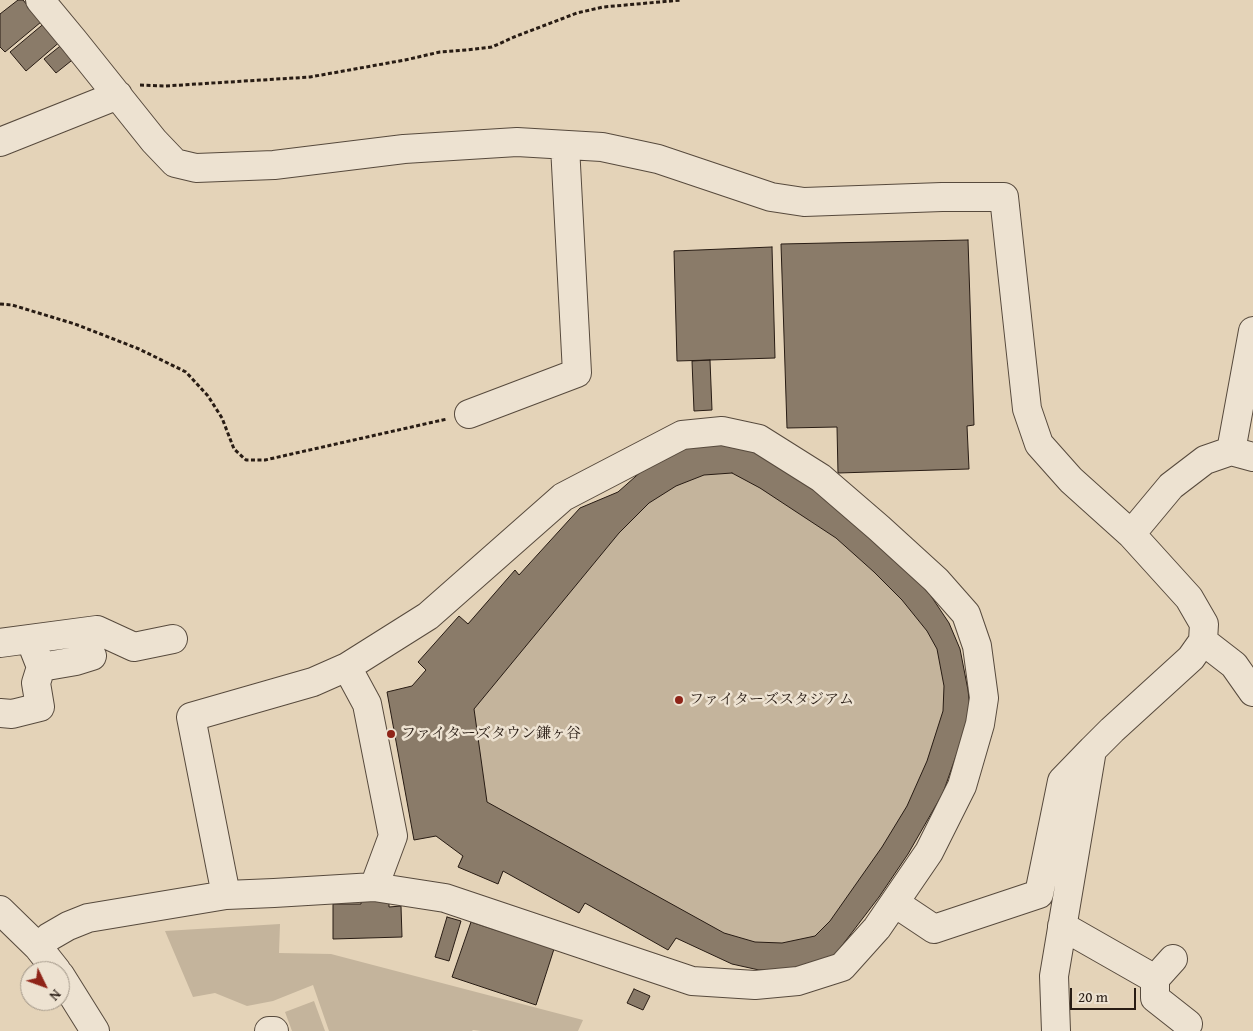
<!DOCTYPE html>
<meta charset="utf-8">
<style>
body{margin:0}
#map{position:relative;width:1253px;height:1031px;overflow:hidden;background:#e4d3b8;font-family:"Gentium Book Plus",serif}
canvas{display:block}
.north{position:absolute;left:20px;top:961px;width:50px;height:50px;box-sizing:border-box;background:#ede2d1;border:1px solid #9e9385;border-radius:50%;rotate:132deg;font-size:14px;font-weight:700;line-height:20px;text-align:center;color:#281c14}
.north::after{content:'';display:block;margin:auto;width:18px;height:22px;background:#8f2418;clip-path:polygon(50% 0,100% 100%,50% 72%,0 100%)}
.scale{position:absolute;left:1070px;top:988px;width:66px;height:22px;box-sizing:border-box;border:2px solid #281c14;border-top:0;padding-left:6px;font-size:15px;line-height:18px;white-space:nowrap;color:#281c14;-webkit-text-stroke:4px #ede2d1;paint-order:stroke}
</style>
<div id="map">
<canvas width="1253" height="1031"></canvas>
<div class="north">N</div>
<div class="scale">20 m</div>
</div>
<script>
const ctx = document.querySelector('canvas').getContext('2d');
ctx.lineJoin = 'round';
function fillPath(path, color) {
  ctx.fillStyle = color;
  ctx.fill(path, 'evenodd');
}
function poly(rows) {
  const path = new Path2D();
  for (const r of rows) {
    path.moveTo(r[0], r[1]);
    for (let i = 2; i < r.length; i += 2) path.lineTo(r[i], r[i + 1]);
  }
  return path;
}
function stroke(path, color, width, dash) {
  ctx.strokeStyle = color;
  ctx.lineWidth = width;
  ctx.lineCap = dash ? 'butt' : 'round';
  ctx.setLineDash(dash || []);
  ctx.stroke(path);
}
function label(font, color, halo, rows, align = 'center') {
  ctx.font = font + ' "Gentium Book Plus","Noto Serif JP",serif';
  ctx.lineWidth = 5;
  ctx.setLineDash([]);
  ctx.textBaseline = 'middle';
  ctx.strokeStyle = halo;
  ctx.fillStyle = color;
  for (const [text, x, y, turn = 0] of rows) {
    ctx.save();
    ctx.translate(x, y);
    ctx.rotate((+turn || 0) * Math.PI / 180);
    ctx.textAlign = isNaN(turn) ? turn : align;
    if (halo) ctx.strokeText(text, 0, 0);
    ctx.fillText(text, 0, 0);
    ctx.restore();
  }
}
fillPath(poly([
 [683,445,897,557,931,596,949,623,960,649,968,690,970,708,964,733,943,793,908,854,879,897,834,956,792,969,759,970,732,964,677,938,668,950,585,903,579,913,504,871,498,884,458,867,462,855,436,836,414,840,387,692,412,686,426,670,418,662,459,616,468,623,515,570,520,575,580,508,618,492,653,461],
 [280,924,279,953,331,954,583,1020,578,1031,481,1031,473,1030,472,1031,329,1031,313,985,273,1001,247,1006,215,993,193,997,165,931],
 [314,1001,325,1031,292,1031,285,1012]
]), '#c4b49c');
const building = poly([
 [18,0,23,0,41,22,5,52,0,47,0,14,18,0],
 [47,21,62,40,26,71,10,52,47,21],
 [64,43,76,57,56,73,44,59,64,43],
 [968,240,974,425,967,426,969,469,838,473,837,427,787,428,781,244,968,240],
 [772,247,775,358,677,361,674,251,772,247],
 [710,360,712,410,694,411,692,361,710,360],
 [715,436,750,447,813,488,897,557,931,596,949,623,960,649,968,690,970,708,964,733,943,793,908,854,879,897,834,956,792,969,759,970,732,964,676,938,668,950,585,903,579,913,503,871,498,884,458,867,463,856,436,836,414,840,387,692,412,686,426,670,418,662,459,616,468,624,515,570,519,575,580,508,618,492,653,461,715,436],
 [732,473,760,488,836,538,874,572,902,600,927,631,937,649,944,686,943,711,927,761,907,806,882,847,830,921,815,936,782,943,755,942,724,933,487,802,474,709,619,533,649,503,676,486,704,475,732,473],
 [389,899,389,907,401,906,402,937,333,939,333,904,361,904,361,900,389,899],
 [447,917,461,921,449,961,435,957,447,917],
 [471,922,554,949,536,1005,452,977,471,922],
 [634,989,650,996,643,1010,627,1003,634,989]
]);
fillPath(building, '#8a7b69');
stroke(building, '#281c14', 1);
const minor = poly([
 [40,0,74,41,154,141,175,163,196,168,274,165,404,149,517,142,602,147,658,159,771,197,804,202,942,197,1004,197,1027,409,1039,444,1071,480,1131,534,1189,598,1204,624,1203,641,1191,658,1112,730,1092,750,1054,976,1056,1031],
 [0,142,118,95],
 [469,414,577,373,565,146],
 [1231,451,1253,331],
 [1131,534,1171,486,1205,460,1231,451,1253,457],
 [1203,641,1234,665,1253,692],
 [0,643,97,630,134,647,173,639],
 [41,667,76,661,92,656],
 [347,667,367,704,393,836,374,887],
 [0,713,12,714,40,707,36,683,41,667,30,639],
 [895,903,934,929,1039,894,1062,781,1092,750],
 [0,910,38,947,57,971],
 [1062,926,1155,979],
 [38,947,49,937,68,926,88,918,226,895,274,893,374,887,445,898,692,981,755,985,798,981,842,967,877,928,929,852,962,786,980,724,984,698,977,646,966,614,936,580,879,528,821,478,759,439,722,431,682,435,563,497,428,616,347,667,313,682,191,717,226,895],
 [1173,959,1155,979,1155,998,1188,1024],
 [60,975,95,1031],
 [269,1031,274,1031]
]);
stroke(minor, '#574a3d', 30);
stroke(poly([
 [140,85,165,86,310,77,405,60,440,52,467,50,492,47,514,37,577,13,603,7,682,0],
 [0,304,12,305,75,324,139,349,186,372,208,396,222,418,234,449,246,460,265,460,447,419]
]), '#281c14', 3, [4, 2.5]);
stroke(minor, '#ede2d1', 28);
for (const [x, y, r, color] of [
 [679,700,5,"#8f2418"],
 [391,734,5,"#8f2418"]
]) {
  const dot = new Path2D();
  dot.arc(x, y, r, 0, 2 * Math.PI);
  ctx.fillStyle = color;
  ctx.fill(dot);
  stroke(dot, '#ede2d1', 2);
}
label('15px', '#281c14', '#ede2d1', [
 ["ファイターズスタジアム",689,700],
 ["ファイターズタウン鎌ヶ谷",401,734]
], 'left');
</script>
